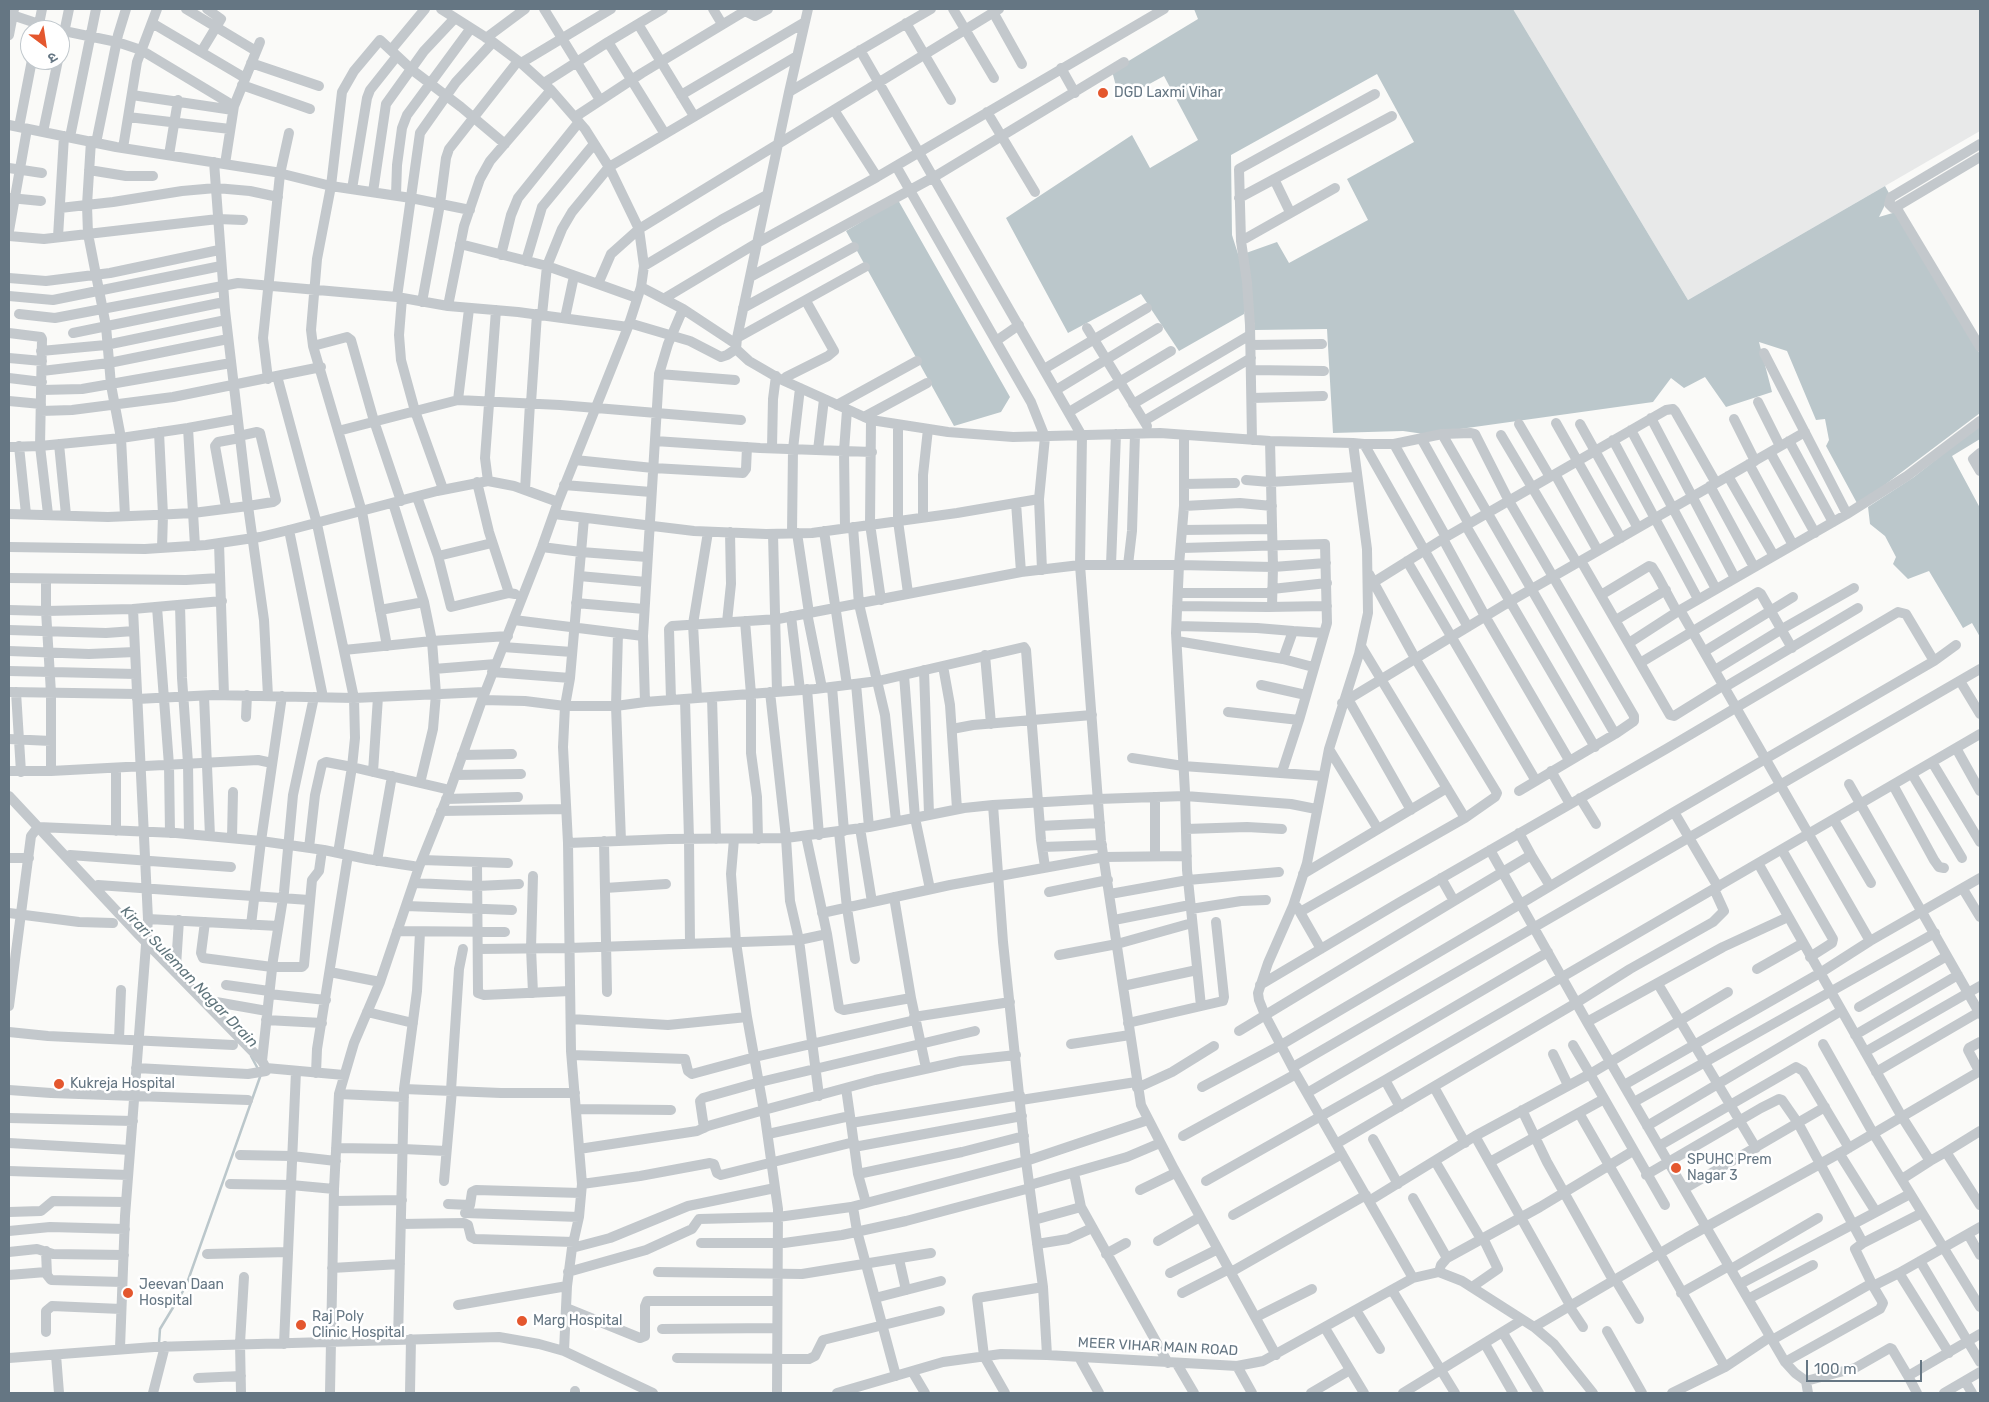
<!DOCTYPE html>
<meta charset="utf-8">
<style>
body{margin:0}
#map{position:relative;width:1989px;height:1402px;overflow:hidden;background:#fafaf8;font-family:Rubik,"Noto Sans Devanagari",sans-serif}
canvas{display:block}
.frame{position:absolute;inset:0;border:10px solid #657683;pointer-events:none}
.north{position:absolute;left:20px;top:20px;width:50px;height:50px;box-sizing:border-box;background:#fff;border:1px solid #c1c8cd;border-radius:50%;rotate:149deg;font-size:14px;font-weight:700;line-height:20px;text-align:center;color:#657683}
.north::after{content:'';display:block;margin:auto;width:18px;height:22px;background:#e4572e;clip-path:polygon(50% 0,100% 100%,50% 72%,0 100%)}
.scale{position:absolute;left:1806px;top:1360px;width:116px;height:22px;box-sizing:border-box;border:2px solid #657683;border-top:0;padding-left:6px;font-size:15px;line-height:18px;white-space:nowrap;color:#657683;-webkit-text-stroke:4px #fff;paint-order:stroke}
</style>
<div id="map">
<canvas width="1989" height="1402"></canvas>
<div class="frame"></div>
<div class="north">उ</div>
<div class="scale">100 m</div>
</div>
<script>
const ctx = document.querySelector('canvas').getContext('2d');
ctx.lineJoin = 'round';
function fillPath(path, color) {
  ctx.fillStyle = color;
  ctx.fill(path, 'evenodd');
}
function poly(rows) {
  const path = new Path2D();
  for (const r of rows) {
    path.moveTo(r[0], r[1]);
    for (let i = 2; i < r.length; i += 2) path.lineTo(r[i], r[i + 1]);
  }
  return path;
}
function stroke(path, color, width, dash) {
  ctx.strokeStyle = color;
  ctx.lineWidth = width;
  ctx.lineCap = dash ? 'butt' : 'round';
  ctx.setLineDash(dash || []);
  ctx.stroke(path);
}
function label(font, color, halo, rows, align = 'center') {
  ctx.font = font + ' Rubik,sans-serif';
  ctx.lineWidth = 5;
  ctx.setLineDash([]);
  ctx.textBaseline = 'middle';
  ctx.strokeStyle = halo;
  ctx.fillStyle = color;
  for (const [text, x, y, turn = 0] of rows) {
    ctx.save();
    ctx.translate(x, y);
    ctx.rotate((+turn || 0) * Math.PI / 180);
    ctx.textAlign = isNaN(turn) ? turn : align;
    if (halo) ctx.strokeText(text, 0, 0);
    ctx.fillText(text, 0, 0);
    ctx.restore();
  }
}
fillPath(poly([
 [1513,9,1980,9,1980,131,1688,300]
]), '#e8e9e9');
fillPath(poly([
 [1194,9,1513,9,1688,300,1885,186,1890,195,1879,217,1896,212,1980,354,1980,413,1858,505,1826,446,1829,440,1825,419,1816,420,1787,351,1759,342,1772,392,1726,407,1705,377,1684,388,1671,378,1653,402,1424,434,1403,431,1333,433,1327,329,1255,330,1246,253,1277,242,1289,263,1368,220,1347,179,1414,142,1377,74,1231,155,1232,235,1246,279,1244,314,1179,351,1141,294,1068,333,1006,218,1132,135,1150,168,1198,140,1164,76,1131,94,1117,90,1112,71,1198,19],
 [898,200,1010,397,1001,412,954,426,846,231],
 [1980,425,1980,439,1952,456,1980,508,1980,637,1972,623,1963,628,1929,571,1908,579,1893,564,1896,557,1885,536,1870,524,1868,507,1914,477]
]), '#bbc7cb');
stroke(poly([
 [251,1056,258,1069],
 [159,1343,160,1329,186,1286,260,1077,260,1074]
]), '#bbc7cb', 2.5);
stroke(poly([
 [186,9,256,51],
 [544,9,600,100],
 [713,9,722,24],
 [808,9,789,92,737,338,736,349,749,361,780,379,871,420,948,432,1013,437,1160,433,1270,441,1353,443,1367,549,1368,613,1359,654,1329,749,1307,863,1293,906,1268,963,1258,993,1259,1000,1265,1015,1296,1074,1413,1278],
 [953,9,994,78],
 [993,12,1022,64],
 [9,14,39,24],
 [152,23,245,78],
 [906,23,951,100],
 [638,24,694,116],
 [38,29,42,9],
 [64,31,117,42,141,50,234,106],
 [9,35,14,9],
 [486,38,525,9],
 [608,42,665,134],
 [391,50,425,9],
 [60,52,69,9],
 [201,52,221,19,207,9],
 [251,63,319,86],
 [521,63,611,9],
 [1061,68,1075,93],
 [544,83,608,42,663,9],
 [242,85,310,109],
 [789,92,931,9],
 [132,95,233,110],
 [681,95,805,22],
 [834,110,877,177],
 [987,112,1035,192],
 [128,117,230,129],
 [575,117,642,73,745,11,755,16,768,9],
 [9,125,116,147,275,172,331,186,411,198,470,210],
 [19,127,32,60],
 [43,132,58,60],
 [70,137,96,9],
 [91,141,87,205,88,234,106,326,111,385,121,438,125,516],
 [96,143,118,35,126,9],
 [1980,144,1891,197,1889,204,1893,208,1896,207,1980,157],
 [123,148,137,62,157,9],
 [169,155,178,100],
 [225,164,234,106,260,42],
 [896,166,996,341],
 [9,168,42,173],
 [89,170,126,176,153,176],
 [1274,179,1290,212],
 [352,189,367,98,370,90,397,56],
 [373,192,386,104,424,51,455,18],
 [396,195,397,165,402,128,407,115,471,28],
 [10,198,41,201],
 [1239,198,1392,116],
 [1896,207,1980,347],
 [60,208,113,202,182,191,216,188,250,191,278,197],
 [9,231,27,129],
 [9,236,44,239,218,219,243,220],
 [58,237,64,136],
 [1241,241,1335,188],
 [460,244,547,266,598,284,611,254,639,229,999,9],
 [501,255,511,215,518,198,579,122],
 [526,261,542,207,594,144],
 [644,266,721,220,767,195],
 [750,277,934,177,1124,62],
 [9,278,46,281,110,273,219,250],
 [598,284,637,298],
 [641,287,683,309,736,344],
 [9,296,53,300,221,266],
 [397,297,420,133,456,82,493,42],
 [402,298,399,335,401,360,415,411,443,489],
 [665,298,757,243,877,177,1164,9],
 [422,302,440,204,446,158,449,149,518,61],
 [448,306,464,226,480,179,490,161,551,90],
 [743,308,854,247],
 [19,314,55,318,238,283,397,297,448,306,518,312,628,327],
 [542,315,547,266,562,229,572,212,609,167,797,56],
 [565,318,574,276],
 [629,323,690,341,721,357,727,355,736,349],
 [1087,328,1147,426],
 [9,333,41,337,42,339,40,446,48,514],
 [73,333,224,302],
 [737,338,865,267],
 [1251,345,1322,344],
 [313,346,347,337,351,340,374,421,401,501],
 [41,351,106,345,226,320],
 [1764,353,1847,514],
 [9,358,42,361],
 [1044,369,1147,308],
 [1251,370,1324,371],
 [42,371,109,363,228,339],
 [659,374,735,380],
 [277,376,317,524,354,698,355,738,352,767,326,762,322,764,315,795,309,848],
 [786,377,828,356,834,351,806,301],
 [9,378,42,382],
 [268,379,263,338,280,174,289,133],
 [42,390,82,389,231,363],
 [1056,390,1158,328],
 [1252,398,1323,396],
 [458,400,469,309],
 [9,401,41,404],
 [1758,402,1780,446],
 [531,403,537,314],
 [1133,404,1250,335],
 [837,405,917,361],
 [41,411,72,410,173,397,321,367],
 [1069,412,1171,351],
 [864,417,927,383],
 [1651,418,1735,578],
 [1734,419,1755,461],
 [871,420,870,524,881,600],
 [1144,421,1251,358],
 [1556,423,1621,538],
 [1519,424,1550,477],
 [1580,424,1638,528],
 [898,425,898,521,908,593],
 [188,428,195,546],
 [1631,430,1716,589],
 [338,431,458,400,560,405,741,420],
 [159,432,163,515,162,548],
 [1442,434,1615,734],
 [1501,435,1577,563],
 [239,436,257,432,260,433,276,500,273,502,248,506,264,620,268,696],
 [1184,436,1184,506,1179,565,1080,565,1101,841,1141,1105,1174,1169,1276,1355],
 [1421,438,1469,524],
 [1252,440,1250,325,1247,282,1241,241,1239,169,1375,94],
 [1613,440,1698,599],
 [655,441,760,448,872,452],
 [1270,441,1273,567,1272,607],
 [1789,441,1833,522],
 [1353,443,1364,444,1394,444,1442,434,1471,433,1475,434,1509,501,1634,716,1634,721,1615,734,1519,791],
 [59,444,66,515],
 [1364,444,1468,627],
 [1394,444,1446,537],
 [19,446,26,514],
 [9,447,40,446,121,438,188,428,237,419],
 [772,448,773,399,776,376],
 [818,450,824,399],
 [1770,452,1815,533],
 [1980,453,1973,459,1980,471],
 [575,460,653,468,743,473,746,469,747,447],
 [1749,464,1793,545],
 [1555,474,1598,551],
 [1728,476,1774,556],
 [1246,480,1270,482,1356,477],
 [488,481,485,458,496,310],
 [477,482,489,532,509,593,515,594],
 [1184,484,1235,483],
 [564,485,651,492],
 [1710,486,1754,567],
 [525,490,530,403],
 [417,497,438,556,451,607,509,593],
 [1039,499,1042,570],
 [393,503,424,602,432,641,436,694,433,729,420,783],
 [1016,503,1021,572],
 [1184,506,1240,503,1272,506],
 [226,507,215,446,218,442,240,438],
 [9,514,108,517,154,515,193,513,248,506,225,310,214,162],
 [554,514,694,531,766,534,812,533,957,513,1039,499,1045,437,1031,402,996,341,1019,325],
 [923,517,923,475,928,429],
 [1466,526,1595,747],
 [853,527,859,604,885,715,896,821],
 [845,528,844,451,847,410],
 [289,530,323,697],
 [1182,530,1272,529],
 [824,531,847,685],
 [792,533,793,449,800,388],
 [797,533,809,613],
 [773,534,777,692],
 [1443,539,1485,616,1569,760],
 [219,543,224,695],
 [9,547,145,549,206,545,260,537,289,530,437,491,488,481,514,486,558,502],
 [542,547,581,552,647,557],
 [1182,548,1325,544,1327,623,1299,720,1282,772],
 [438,556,492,543],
 [1407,561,1536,781],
 [1581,561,1670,715,1674,716,1724,685],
 [1111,565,1116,434],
 [1128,565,1132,531,1135,434],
 [579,576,646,582],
 [9,578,186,580,220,578],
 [46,579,46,611,51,693,51,771],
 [1374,582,1446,537,1666,410,1673,409,1675,411,1716,483],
 [1272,589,1327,583],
 [1178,593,1272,593],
 [1601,595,1649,566,1652,567,1657,575,1677,612],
 [576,603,644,609],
 [180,605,182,678,188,763,189,834],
 [1177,606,1268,607,1327,606],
 [157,607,169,765,170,833],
 [133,609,222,601],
 [9,610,46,611,133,609,148,919,125,1216,120,1348],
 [380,610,424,602],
 [807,613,822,688],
 [791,616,800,690],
 [514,620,643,636],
 [1616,620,1666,590],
 [745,621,751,694,751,753,757,797,758,839],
 [727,622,731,584,730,532],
 [1177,626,1257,628,1293,631],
 [9,630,106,633,134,631],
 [618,633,616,706,621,841],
 [1177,641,1283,659,1313,667],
 [1629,643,1680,610],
 [387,646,362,512,313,346,311,330,317,259,331,186,342,92,354,71,380,40,411,69,461,107,505,144],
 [1361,646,1465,818],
 [503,647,572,652],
 [344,650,432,641,508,636],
 [9,651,89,654,135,652],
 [1705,651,1793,597],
 [985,655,991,724],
 [1283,659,1293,631,1324,633],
 [1640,663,1758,592,1761,594,1792,648],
 [943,666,950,705,957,809],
 [434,669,496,664],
 [924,670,929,814],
 [1715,670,1782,629,1854,588],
 [9,671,136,674],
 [492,672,570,678],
 [904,675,915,818,930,889],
 [1960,681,1980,714],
 [856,684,869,827],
 [1261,685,1306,695],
 [832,687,844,831],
 [1725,687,1858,608],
 [807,689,819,835],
 [9,692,137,694],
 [16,692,21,772],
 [770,692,786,838,790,901,799,940,819,1096],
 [204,696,210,836],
 [712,697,716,839],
 [697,698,693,624,708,532],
 [137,699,213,695,354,698,484,692],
 [685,699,689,839,690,943],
 [1348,699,1411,810],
 [482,700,525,701,565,706,616,706,645,702,815,689,878,681,1024,647,1026,650,1041,840,1045,867],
 [671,700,669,629,672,626,778,619,1021,572,1080,565,1082,436,860,50],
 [645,702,643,636,659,374,668,344,683,309],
 [1342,703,1509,602,1805,432],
 [1228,712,1299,720],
 [246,717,247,695],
 [952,729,973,725,1092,715],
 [9,739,51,741],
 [1956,748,1980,791],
 [1329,749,1378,829],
 [462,755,512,754],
 [1132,758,1183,766,1322,776],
 [1932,762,1980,842],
 [116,768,116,831],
 [9,771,51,771,258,760,272,763],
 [1551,771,1570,804],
 [373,772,378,697],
 [1912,774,1962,858],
 [455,775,521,774],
 [1849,784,1980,1014],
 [1893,785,1934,860,1939,867,1944,868],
 [9,796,138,934,262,1061,266,1068,344,1075],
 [1580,798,1596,824],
 [446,799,518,797],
 [993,805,1098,799,1185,796,1291,804,1316,809],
 [441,811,566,809],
 [1674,812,1718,887],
 [1834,820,1871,883],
 [1040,826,1100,823],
 [860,828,872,902],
 [1186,829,1247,827,1282,829],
 [839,832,847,908,855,959],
 [806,836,827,934,839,1008,844,1010,911,998],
 [232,838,233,792],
 [734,839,731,874,736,942,747,1017,765,1117,778,1209,777,1393],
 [604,841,607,992],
 [568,843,669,839,786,838,869,827,964,808,993,805,1003,942,1026,1161,1043,1287,1047,1355],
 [1042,847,1102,845],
 [1490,850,1587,1022,1706,1227,1785,1362,1795,1373,1806,1381,1808,1393],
 [1782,850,1833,939,1832,943,1810,957],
 [338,853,352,767,450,790],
 [70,855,231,867],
 [1531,855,1550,886],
 [1155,856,1155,797],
 [9,858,29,858],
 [422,860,508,863],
 [377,861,392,776],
 [477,862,478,993,484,995,570,991],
 [1758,863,1902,1117,1930,1161,1946,1152,1980,1205],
 [1303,874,1447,788],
 [415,883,477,886,519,884],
 [98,885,309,900],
 [605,888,666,884],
 [1963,889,1980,917],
 [1049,892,1108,880],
 [1110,894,1188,880,1279,872],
 [894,897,911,998,926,1068],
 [1454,901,1531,855,1519,833],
 [406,906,512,910],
 [1297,907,1321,949],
 [1191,909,1241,901,1266,900],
 [1300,912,1465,818,1495,797,1497,793,1415,658,1369,574],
 [9,913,79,922,113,923],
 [822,913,950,885,1104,857,1187,856],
 [148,919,278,926],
 [1114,920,1190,905],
 [205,922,201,953,203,958,272,967,302,967,304,965,312,880,319,871,322,850],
 [251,925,261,841,282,696],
 [397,931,505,932],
 [1870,941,1680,610,1847,514,1907,476,1980,421],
 [479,949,569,948,799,940,827,934],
 [1059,955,1117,944,1192,923],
 [176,966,179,920],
 [1757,969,1803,943],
 [330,972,380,982],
 [1658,984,1756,1148],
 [226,985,269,991],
 [1260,985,1400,902,1666,749,1898,612,1906,614,1934,661],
 [1123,986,1197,970],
 [533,993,531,948,533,876],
 [269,994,326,1000],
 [216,1002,267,1011],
 [9,1006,31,836,38,827,176,833,261,841,324,850,367,859,419,867],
 [1201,1006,1187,870,1185,792,1176,633,1179,565,1273,567,1326,563],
 [1859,1007,1947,956],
 [367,1012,413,1023],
 [914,1017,1010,1002],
 [571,1019,668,1025,747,1017],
 [266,1020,322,1023],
 [1587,1022,1723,947,1788,917],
 [1128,1023,1223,1001,1224,997,1216,922],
 [1239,1031,1454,901,1441,878],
 [9,1032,48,1036,233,1045],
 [1855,1035,1958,975],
 [119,1039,121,990],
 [1071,1044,1130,1035],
 [1823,1044,1873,1133,1980,1307],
 [1573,1045,1590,1074,1728,992],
 [1865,1052,1980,986],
 [1553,1054,1568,1085],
 [572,1055,685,1059,688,1071,692,1074,755,1057,915,1020],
 [262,1061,273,960,284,892,293,795,314,697],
 [1293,1067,1980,669],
 [136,1068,248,1074,266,1071],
 [1979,1071,1968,1050,1969,1048,1980,1042],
 [1876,1072,1979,1012],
 [316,1073,317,1049,348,855],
 [1385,1080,1400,1107],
 [1624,1085,1820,973,1870,941,1980,878],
 [1202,1087,1281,1045,1497,918,1674,812,1934,661,1956,645],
 [1434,1087,1465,1143],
 [846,1088,850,1116],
 [1137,1088,1172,1072,1214,1046],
 [404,1089,501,1093,575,1093],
 [9,1090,51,1093,248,1100],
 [451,1090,459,969,463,949],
 [1307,1093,1548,952],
 [339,1094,404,1097],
 [1021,1100,1136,1082],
 [1634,1102,1935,933],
 [576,1109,671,1110],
 [1522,1110,1547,1162,1613,1280],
 [1579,1113,1725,1367,1672,1393],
 [9,1118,133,1121],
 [851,1123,858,1174,866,1203],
 [1647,1126,1841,1011],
 [704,1128,700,1101,703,1098,760,1082,975,1031],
 [768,1134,850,1116,851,1123,1020,1095],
 [1183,1136,1296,1074],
 [1475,1136,1570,1305],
 [1373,1139,1398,1184],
 [9,1143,130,1150],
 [1336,1144,1576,1003,1630,969,1713,922,1724,911,1714,889],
 [1659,1146,1796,1067,1803,1071,1849,1148],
 [854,1147,1022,1116],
 [336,1148,403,1149,446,1151],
 [579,1149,697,1131,708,1126,764,1110,875,1080,961,1061,1016,1055],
 [1946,1152,1980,1131],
 [1839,1153,1876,1212],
 [240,1155,292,1156,336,1161],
 [1435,1161,1481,1239],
 [1490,1162,1604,1099],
 [9,1171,128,1175],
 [1074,1173,1081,1207,1168,1363],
 [858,1174,962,1152,1024,1136],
 [1646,1175,1761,1108,1779,1099,1782,1100,1798,1123,1863,1243,1855,1249,1873,1286,1899,1273,1949,1353],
 [1902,1179,1930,1161],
 [444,1181,452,1090],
 [1206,1181,1385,1080,1980,734],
 [230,1184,291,1185,334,1189],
 [582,1184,640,1176,710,1163,714,1164,717,1173,721,1175,854,1142],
 [1030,1185,1127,1157,1160,1143],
 [1684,1189,1825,1107],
 [1140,1190,1175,1173],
 [1413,1198,1447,1258],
 [335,1201,402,1200],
 [1369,1201,1475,1136,1590,1074,1665,1205],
 [448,1204,470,1205,472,1192,476,1190,581,1193],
 [853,1207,857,1231,896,1376],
 [9,1212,41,1211,53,1201,126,1202],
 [465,1213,579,1217],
 [1233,1215,1342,1154],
 [1034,1220,1081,1207],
 [401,1224,464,1223,468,1225,471,1237,475,1239,574,1242],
 [9,1231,50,1227,125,1229],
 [1968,1234,1980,1255],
 [1158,1241,1200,1217],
 [701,1243,784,1243,842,1235,906,1221,1030,1188],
 [1863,1243,1922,1213],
 [1037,1244,1068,1239,1092,1228],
 [572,1248,610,1238,688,1206,775,1188],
 [46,1251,47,1275,51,1280,122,1282],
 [9,1252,37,1249,53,1254,124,1255],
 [207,1254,288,1252],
 [1106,1254,1126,1243],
 [899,1259,906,1290],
 [1920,1261,1980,1362],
 [332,1268,400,1264],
 [1731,1269,1818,1218],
 [568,1272,646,1250,692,1229,699,1219,778,1217,851,1207,1026,1161,1148,1120],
 [658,1272,802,1274,931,1253],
 [1231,1272,1366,1195],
 [1439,1272,1441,1265,1447,1258,1540,1207,1633,1151],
 [1170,1273,1218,1249],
 [1899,1273,1980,1227],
 [9,1275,46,1272],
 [1615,1279,1639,1319],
 [1740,1284,1910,1194],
 [1472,1287,1498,1269,1483,1238],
 [1392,1290,1455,1393],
 [1182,1293,1229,1269],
 [1681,1293,1729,1266],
 [875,1298,941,1281],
 [1748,1299,1813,1265],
 [458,1305,567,1286],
 [1569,1306,1583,1327],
 [566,1308,640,1338,645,1336,645,1306,647,1301,776,1301],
 [1356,1310,1380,1349],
 [1256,1317,1312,1289],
 [1534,1327,1686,1238,1847,1149,1980,1071],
 [1325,1328,1364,1393],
 [662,1329,776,1328],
 [1607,1331,1642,1393],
 [46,1332,46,1311,52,1306,121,1309],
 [1503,1333,1539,1393],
 [398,1340,404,1089,417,991,420,932],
 [1772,1340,1872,1283],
 [284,1344,296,1071],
 [1485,1344,1513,1393],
 [564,1351,567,1286,572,1248,579,1217,582,1184,571,1051,568,843,563,747,565,706,570,678,584,518],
 [56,1355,59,1393],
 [1079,1357,1099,1393],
 [9,1358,154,1347,499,1337,539,1344,564,1351,653,1393],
 [677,1358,809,1359,815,1356,823,1340,940,1311],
 [1785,1362,1880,1309,1883,1303,1873,1286],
 [1177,1364,1194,1393],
 [1237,1366,1252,1393],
 [1725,1367,1770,1337],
 [912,1371,925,1393],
 [198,1378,241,1376],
 [1806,1381,1855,1368,1890,1348,1892,1349,1908,1376],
 [1965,1381,1972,1393],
 [575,1391,575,1393],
 [153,1393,165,1346],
 [241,1393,240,1343,244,1277],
 [330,1393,334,1189,339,1094,354,1043,380,982,419,867,450,790,482,700,542,547,558,502,628,327,641,287,644,266,639,229,609,167,585,129,551,90,521,63,493,42,441,9],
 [410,1393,411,1339],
 [837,1393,943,1362,1001,1354,1047,1355,1237,1366,1263,1361,1413,1278,1439,1272,1462,1281,1534,1327,1554,1344,1593,1393],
 [1005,1393,984,1356,977,1298,1043,1287],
 [1311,1393,1350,1370],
 [1403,1393,1522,1320],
 [1917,1393,1908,1376,1980,1334],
 [1944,1393,1980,1372]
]), '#c3c8cc', 10);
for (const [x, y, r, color] of [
 [1103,93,6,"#e4572e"],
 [59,1084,6,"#e4572e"],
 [1676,1168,6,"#e4572e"],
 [128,1293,6,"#e4572e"],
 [522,1321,6,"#e4572e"],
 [301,1325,6,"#e4572e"]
]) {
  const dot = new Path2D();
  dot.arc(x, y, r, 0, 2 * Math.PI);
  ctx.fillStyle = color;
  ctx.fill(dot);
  stroke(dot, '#fff', 2);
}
label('14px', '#657683', '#fff', [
 ["DGD Laxmi Vihar",1114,93],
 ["Kukreja Hospital",70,1084],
 ["SPUHC Prem",1687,1160],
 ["Nagar 3",1687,1176],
 ["Jeevan Daan",139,1285],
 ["Hospital",139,1301],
 ["Raj Poly",312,1317],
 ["Clinic Hospital",312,1333],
 ["Marg Hospital",533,1321]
], 'left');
label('14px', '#657683', '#fff', [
 ["MEER VIHAR MAIN ROAD",1158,1347,3]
]);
label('italic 15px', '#60757c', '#fff', [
 ["Kirari Suleman Nagar Drain",189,977,46]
]);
</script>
